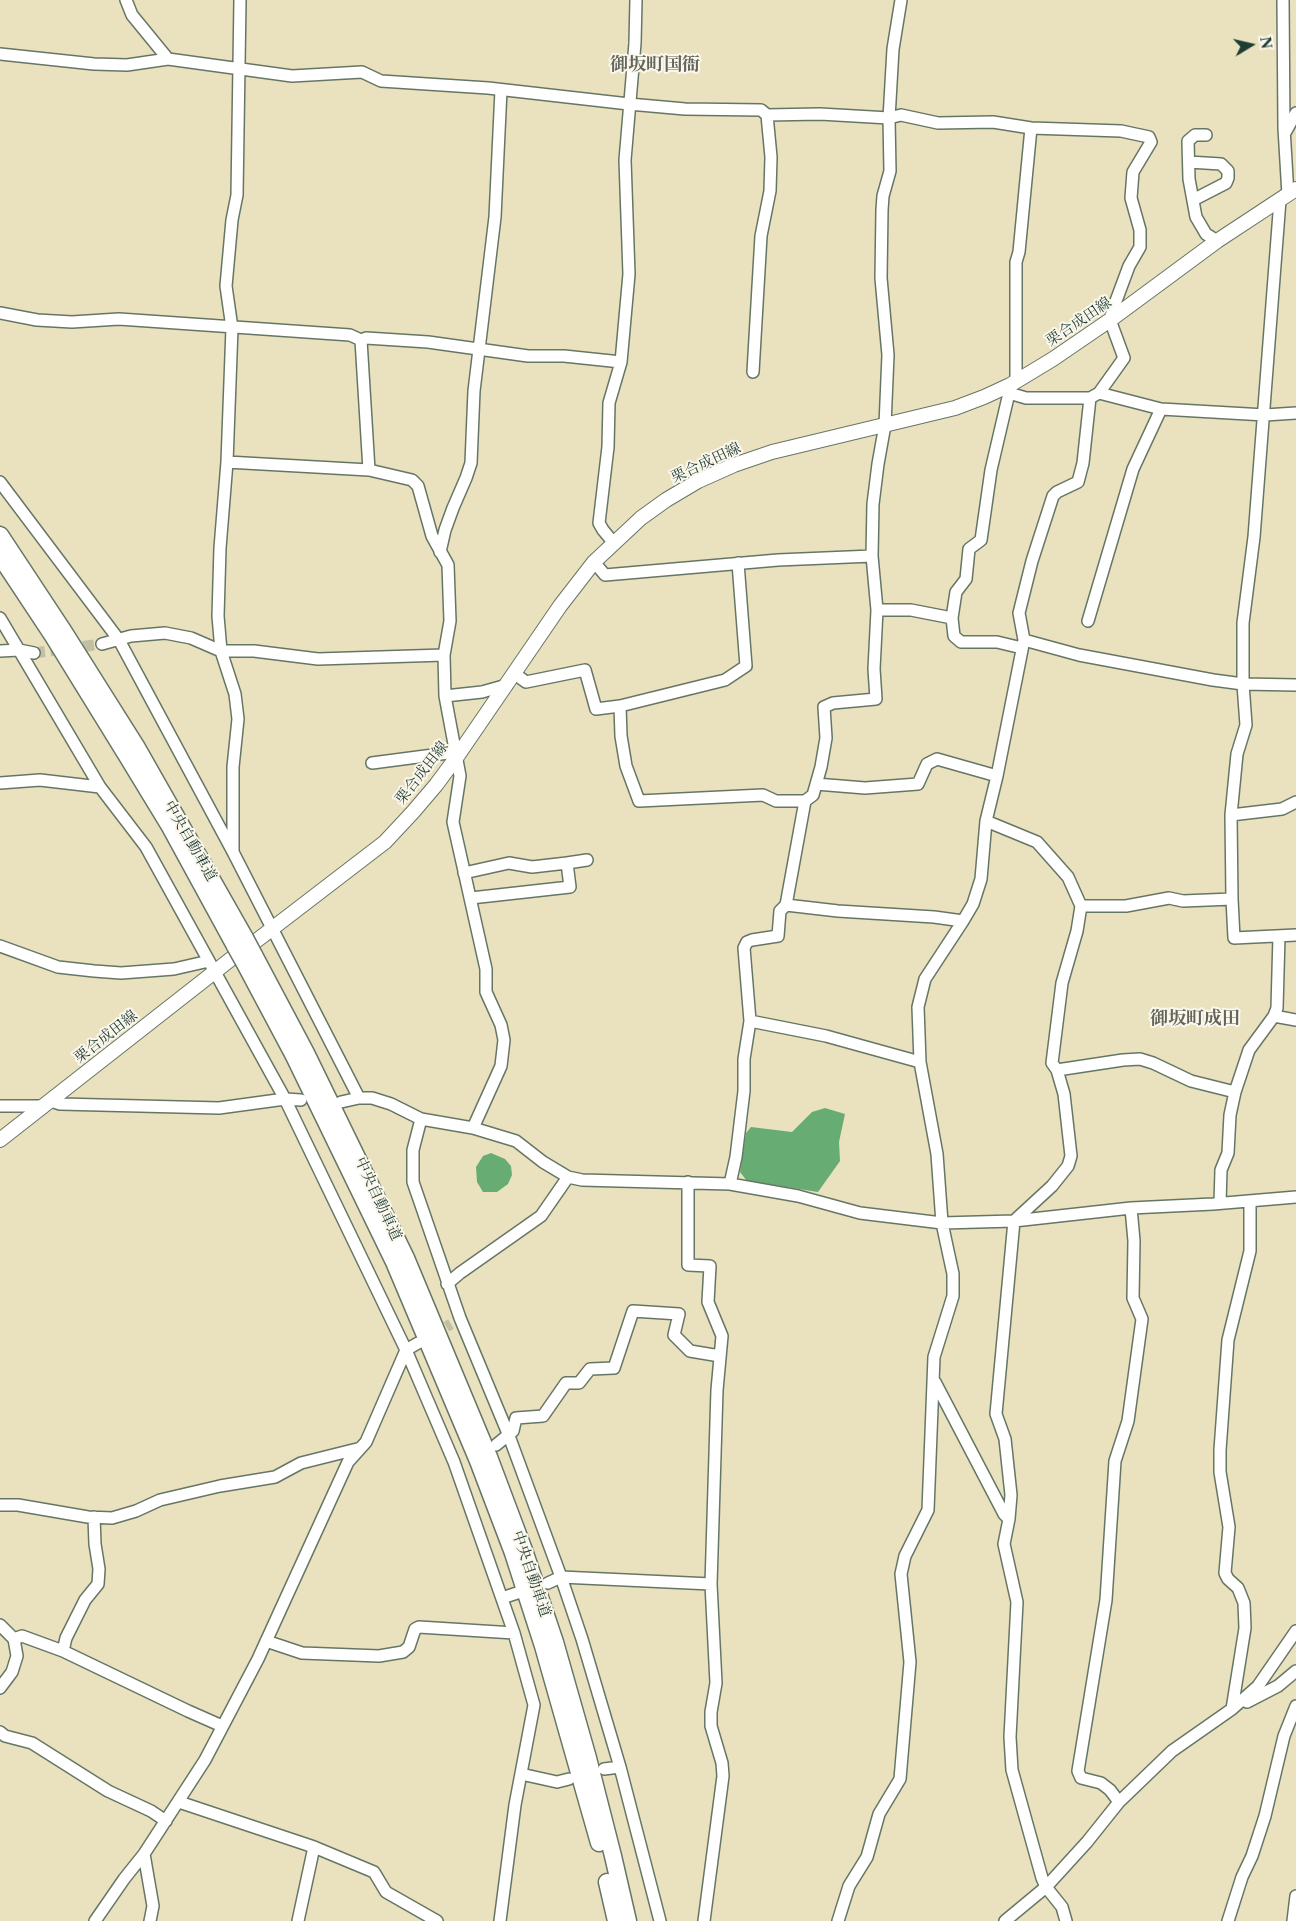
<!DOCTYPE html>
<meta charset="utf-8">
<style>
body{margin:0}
#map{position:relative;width:1296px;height:1921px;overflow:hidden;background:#eae1bf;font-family:"Libre Caslon Text",serif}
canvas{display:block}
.north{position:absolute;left:1226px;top:20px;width:50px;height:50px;-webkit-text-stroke:4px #fbf7ec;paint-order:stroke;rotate:81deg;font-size:14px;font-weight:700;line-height:20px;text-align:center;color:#1f3d34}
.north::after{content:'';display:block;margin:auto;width:18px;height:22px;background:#1f3d34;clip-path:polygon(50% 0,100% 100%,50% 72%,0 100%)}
</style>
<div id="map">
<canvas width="1296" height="1921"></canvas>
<div class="north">N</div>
</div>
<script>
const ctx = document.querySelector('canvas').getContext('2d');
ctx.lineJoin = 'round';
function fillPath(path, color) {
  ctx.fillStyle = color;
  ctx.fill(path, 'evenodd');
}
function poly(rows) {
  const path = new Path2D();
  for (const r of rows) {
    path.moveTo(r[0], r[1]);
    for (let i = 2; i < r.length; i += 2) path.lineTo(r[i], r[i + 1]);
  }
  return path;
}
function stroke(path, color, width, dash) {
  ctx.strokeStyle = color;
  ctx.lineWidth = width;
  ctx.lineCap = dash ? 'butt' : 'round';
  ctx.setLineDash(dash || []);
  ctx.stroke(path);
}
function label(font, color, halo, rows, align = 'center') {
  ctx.font = font + ' "Libre Caslon Text","Noto Serif JP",serif';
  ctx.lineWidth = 4;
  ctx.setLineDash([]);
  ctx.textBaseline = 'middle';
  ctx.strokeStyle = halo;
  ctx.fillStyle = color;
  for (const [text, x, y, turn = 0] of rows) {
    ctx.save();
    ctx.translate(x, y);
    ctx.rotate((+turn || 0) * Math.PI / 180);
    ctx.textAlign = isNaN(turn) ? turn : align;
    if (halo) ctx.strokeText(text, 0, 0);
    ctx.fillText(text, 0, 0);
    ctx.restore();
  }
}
fillPath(poly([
 [825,1108,845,1114,839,1142,840,1161,818,1192,747,1181,740,1172,746,1133,751,1127,792,1132,812,1112],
 [491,1153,505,1159,511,1166,512,1175,508,1184,497,1192,483,1192,477,1182,476,1167,483,1156]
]), '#67ad73');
stroke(poly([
 [34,653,102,644],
 [432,1335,451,1324]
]), '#c1c0a3', 11, [11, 5.5]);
const minor = poly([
 [126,0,132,15,168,59],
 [1283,0,1284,128,1288,195],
 [0,54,94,64,127,65,168,59,292,76,362,72,381,81,488,88,629,104,685,109,761,110,767,115,820,114,889,118,901,115,938,123,993,122,1031,128,1121,131,1149,137,1151,142,1133,172,1131,198,1140,230,1140,247,1129,266,1113,309,1110,320,1124,358,1099,393,1090,398,1083,463,1078,482,1057,492,1053,496,1032,561,1019,613,1024,640,997,776,986,821,981,879,973,904,963,921,925,979,918,1007,920,1062,937,1154,942,1223,953,1274,953,1296,934,1357,928,1510,905,1556,901,1574,910,1662,900,1779,879,1814,867,1857,849,1886,838,1921],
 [1286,131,1296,113],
 [1206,135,1195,135,1188,141,1189,179,1196,217,1206,234,1217,241],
 [1189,162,1221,164,1228,171,1228,178,1226,183,1193,200],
 [1280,200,1254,537,1243,623,1243,684,1246,725,1237,754,1231,815,1232,899,1234,938,1296,935],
 [0,313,37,320,72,322,119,319,350,335,361,340,366,338,428,342,528,356,564,356,621,362],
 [361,340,369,470,412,480,418,486,432,536,448,565,450,621,444,655,445,696,482,692,507,685],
 [753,372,761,236,770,191,771,157,767,115],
 [1016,382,1016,262,1019,252,1031,128],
 [1099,393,1161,409,1265,415,1296,413],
 [227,462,369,470],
 [0,482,119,640,233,852,359,1098],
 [613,542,603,530,599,523,608,447,609,403,621,362,629,274,625,160,635,43,636,0],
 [440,552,445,530,453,508,466,478,471,463,474,391,495,217,501,90],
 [594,562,605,575,778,560,872,556],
 [738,563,746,666,725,680,620,706,621,736,626,766,639,801,763,795,776,801,805,801,813,795,821,767,826,738,824,707,833,703,876,699,874,669,877,610,872,556,873,504,878,464,885,425,888,355,881,278,882,210,883,196,890,171,889,118,893,49,901,0],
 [877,610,911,610,952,618,954,636,961,642,997,642,1022,648],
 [0,618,100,787,146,847,285,1099,406,1350,454,1462,514,1633,534,1705,515,1805,500,1921],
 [952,618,956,592,966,579,969,549,981,540,991,470,1009,393,1026,398,1090,398],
 [1088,621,1133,469,1161,409],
 [1024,640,1079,655,1213,680,1243,684,1296,685],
 [102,644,131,636,165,633,191,638,221,651,254,651,318,659,444,655],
 [0,651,19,650,34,653],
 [515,674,526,682,585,670,596,709,620,706],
 [445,696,460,776,453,822,486,969,486,992,501,1025,504,1040,501,1066,473,1128],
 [372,763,456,752],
 [0,783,40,780,100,787],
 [816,784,865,788,918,784,927,764,937,759,997,776],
 [1231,815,1282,809,1296,802],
 [986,821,1037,842,1068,877,1081,906,1077,931,1062,983,1052,1063,1057,1070,1064,1094,1071,1156,1068,1166,1052,1186,1014,1221,996,1414,1005,1439,1011,1495,1009,1519],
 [233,852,233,767,238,719,235,694,221,651,218,616,220,548,227,462,232,328,226,286,232,220,237,195,240,0],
 [567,863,587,860],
 [464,873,509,863,532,867,567,863,570,887,471,898],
 [786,905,838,911,934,917,963,921],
 [1081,906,1126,906,1169,898,1183,901,1232,899],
 [0,946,58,967,94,971,121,973,174,969,209,961],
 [1274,1016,1296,1020],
 [750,1021,826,1036,920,1062],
 [1057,1070,1123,1060,1140,1059,1153,1063,1191,1081,1235,1092],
 [51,1101,60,1104,219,1108,285,1099,301,1100],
 [341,1102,359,1098,372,1098,391,1104,421,1119,473,1128,516,1141,543,1162,568,1177,582,1180,730,1184,798,1196,860,1213,942,1223,1014,1221,1131,1208,1213,1204,1296,1197],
 [0,1106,44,1106],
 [421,1119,413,1150,413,1182,460,1318,509,1436,561,1577,582,1639,620,1767,660,1921],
 [688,1182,688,1265,710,1266,708,1302,722,1336,717,1390,711,1584,716,1683,711,1712,711,1726,722,1763,723,1776,704,1921],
 [730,1184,736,1157,744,1091,744,1059,750,1021,744,948,747,942,752,940,778,936,780,911,786,905,805,801],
 [1220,1203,1221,1170,1228,1153,1230,1115,1235,1092,1249,1050,1274,1016,1277,1008,1279,936],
 [447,1284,460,1273,541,1216,568,1177],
 [935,1382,1004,1514,1009,1519,1004,1544,1017,1602,1010,1737,1012,1770,1042,1878,1046,1887,1062,1907,1066,1921],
 [496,1445,513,1431,516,1418,543,1416,566,1383,579,1383,590,1369,614,1368,633,1311,679,1314,674,1335,690,1351,720,1356],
 [0,1505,18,1505,88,1517,112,1518,136,1511,160,1500,220,1486,275,1477,301,1463,357,1449],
 [548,1583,561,1577,711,1584],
 [502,1598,517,1593],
 [0,1625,14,1639,17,1656,12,1672,0,1688],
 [14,1639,22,1636,63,1651,188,1711,222,1726],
 [266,1641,302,1653,379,1656,403,1652,409,1647,415,1629,419,1627,514,1633],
 [63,1651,66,1638,85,1600,98,1584,99,1569,95,1544,94,1517],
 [1247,1702,1278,1686,1296,1671],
 [1232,1709,1245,1628,1244,1603,1238,1588,1228,1579,1225,1573,1229,1527,1220,1472,1220,1450,1228,1340,1250,1251,1250,1201],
 [0,1732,5,1736,32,1743,108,1791,151,1811,166,1821],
 [604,1769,620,1767],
 [521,1774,557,1782,569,1779],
 [179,1802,314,1847,374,1872,386,1892,437,1921],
 [1119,1802,1110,1790,1101,1783,1081,1778,1078,1771,1106,1600,1115,1461,1128,1421,1142,1319,1133,1298,1134,1241,1131,1208],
 [144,1854,153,1906,150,1921],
 [95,1921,124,1879,144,1854,205,1760,258,1659,348,1462,366,1442,406,1350,418,1343],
 [298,1921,314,1847],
 [1005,1921,1046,1887,1087,1842,1119,1802,1172,1751,1232,1709,1258,1686,1296,1631],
 [1228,1921,1242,1877,1252,1856,1265,1816,1284,1736,1296,1706],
 [1293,1921,1296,1896]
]);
const major = poly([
 [256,941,385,842,413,812,436,785,456,758,560,606,594,562,641,518,666,500,698,481,734,465,772,452,955,408,984,397,1010,385,1053,359,1110,320,1217,241,1296,189],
 [0,1140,231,959]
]);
const highway = poly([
 [0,535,64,632,136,746,245,938],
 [0,556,53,636,127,756,169,825,235,946],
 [254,955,306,1053,406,1258,489,1457,524,1550,555,1642,588,1758,613,1856,628,1921],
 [244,962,294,1056,394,1262,478,1461,513,1553,543,1646,599,1843],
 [607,1882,616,1921]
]);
stroke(minor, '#667665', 14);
stroke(major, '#667665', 16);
stroke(highway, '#667665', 19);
stroke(minor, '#fff', 11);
stroke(major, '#fff', 14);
stroke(highway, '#fff', 16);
const highwayBridge = poly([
 [245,938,254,955],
 [235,946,244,962]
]);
stroke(highwayBridge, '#667665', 19, []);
stroke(highwayBridge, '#fff', 16);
label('15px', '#1f3d34', '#fbf7ec', [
 ["栗合成田線",1079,322,-34],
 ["栗合成田線",706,463,-25],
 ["栗合成田線",422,773,-52],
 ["中央自動車道",190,841,60],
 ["栗合成田線",106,1037,-38],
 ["中央自動車道",378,1199,65],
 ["中央自動車道",531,1574,71]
]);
label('bold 18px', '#63655a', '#fbf7ec', [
 ["御坂町国衙",655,65],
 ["御坂町成田",1195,1019]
]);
</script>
